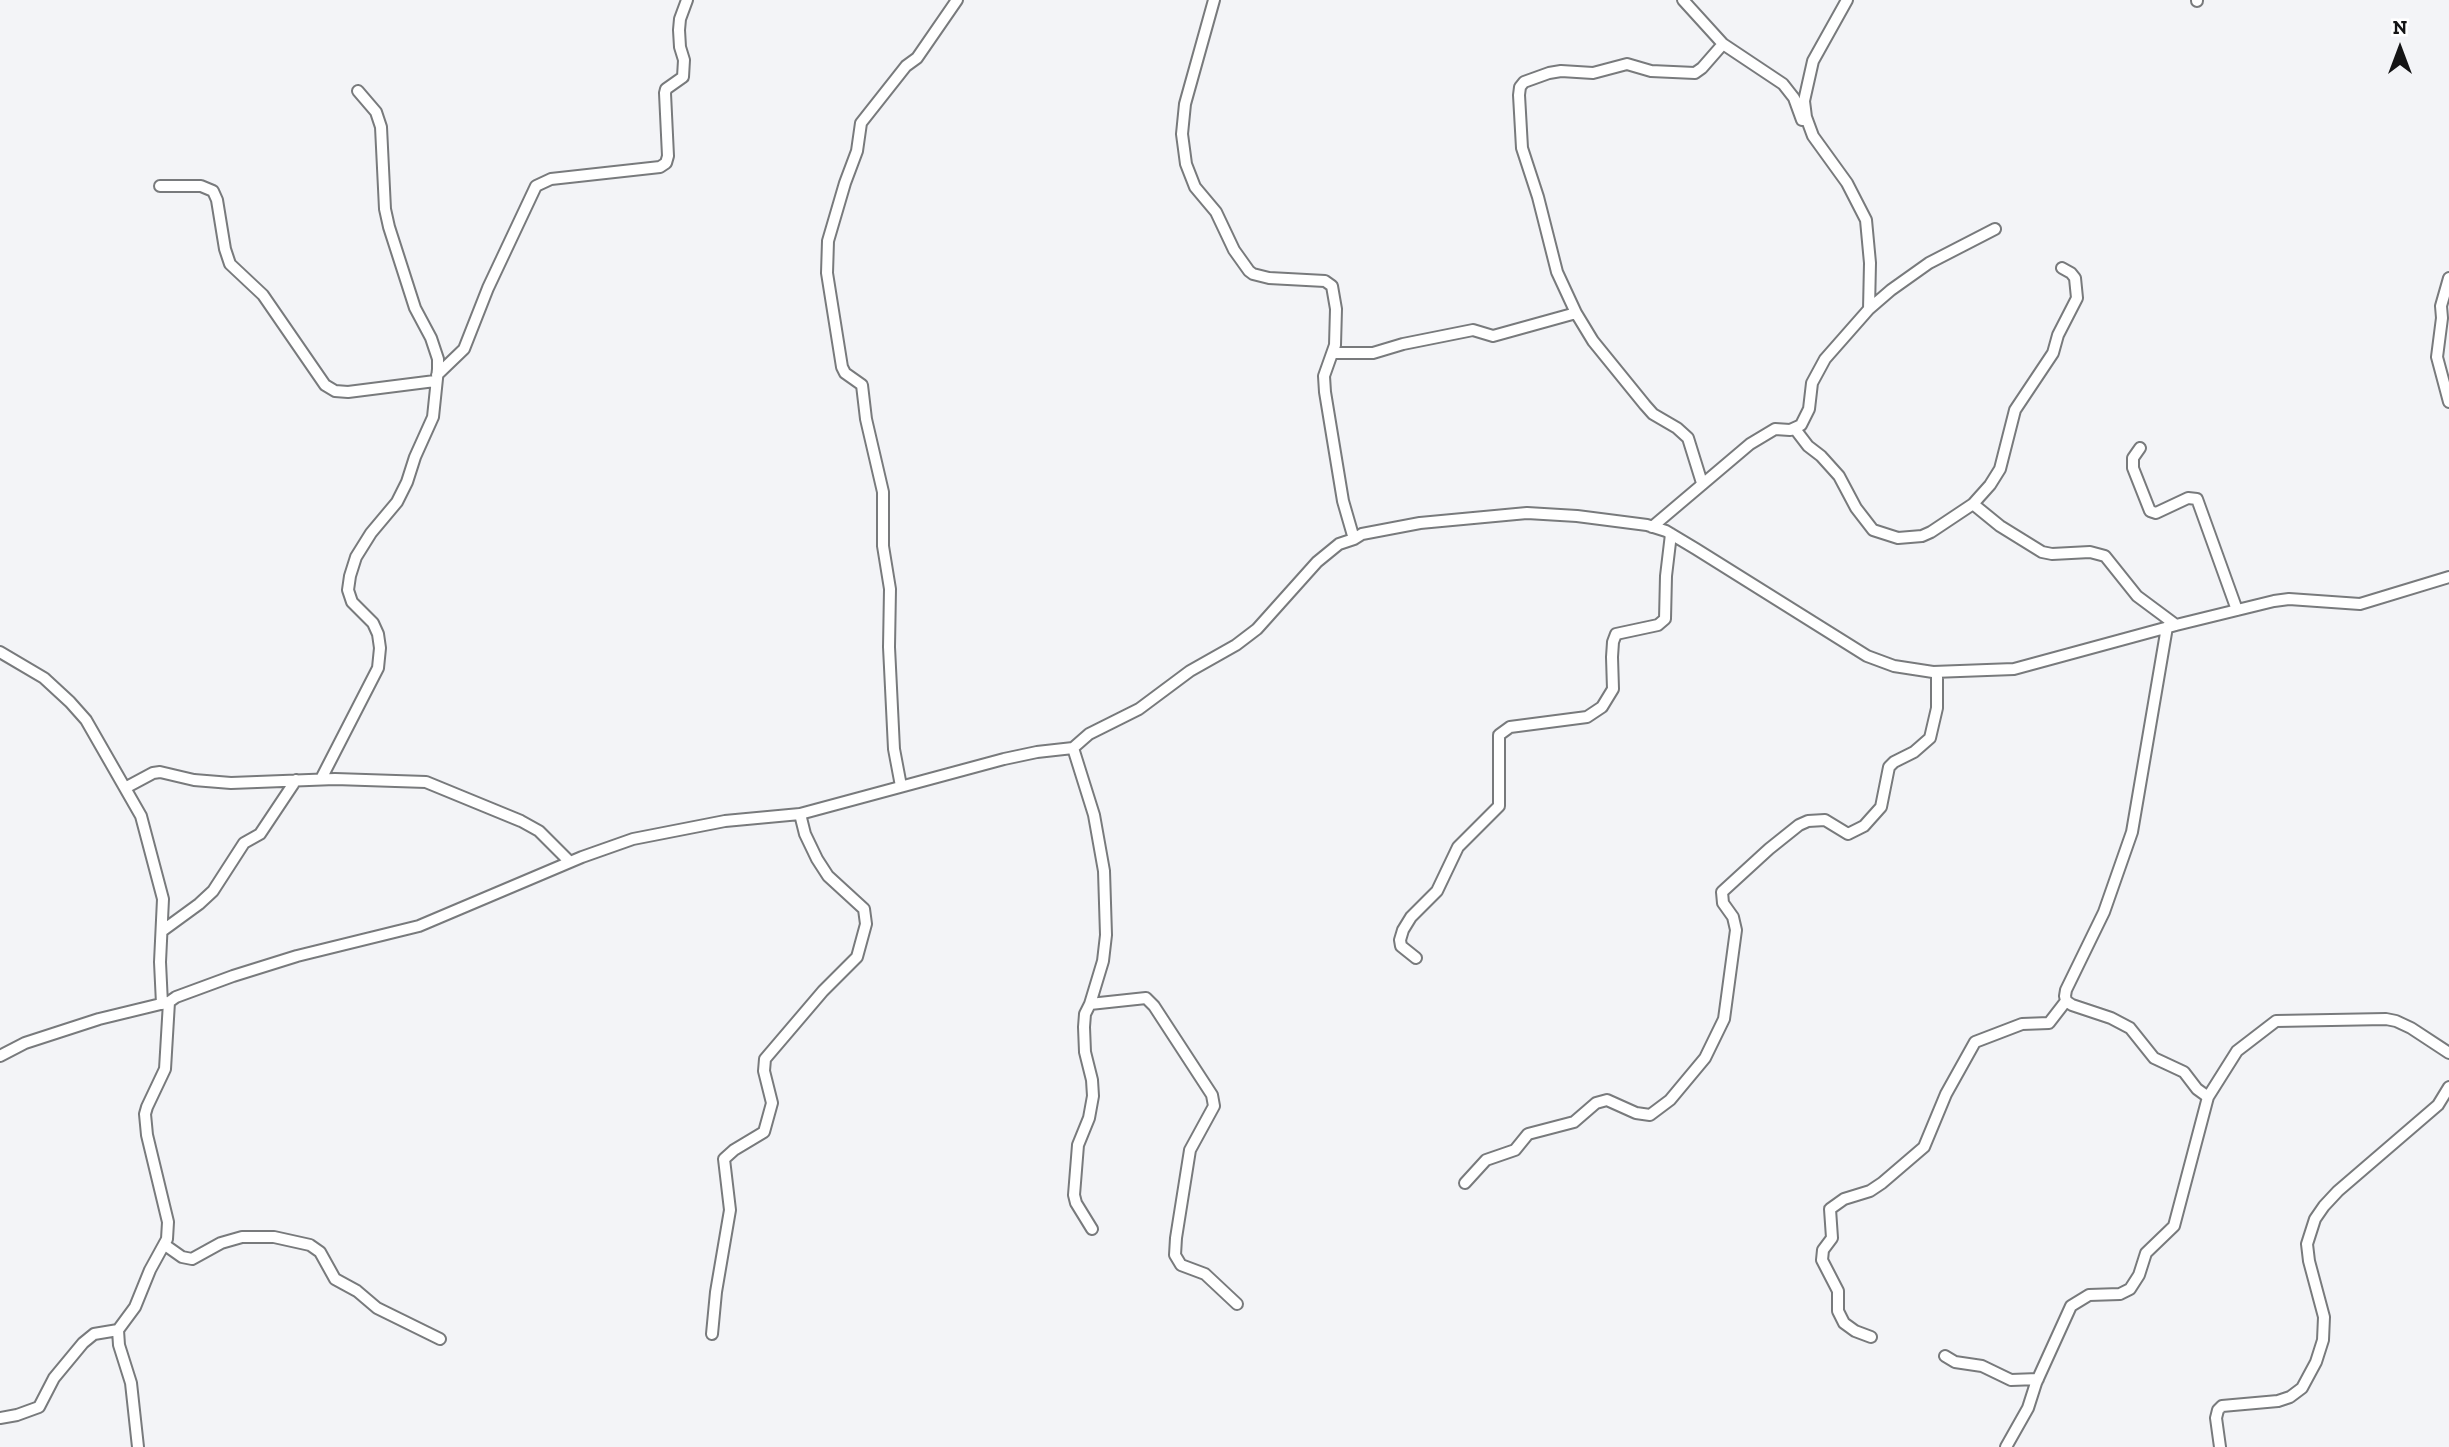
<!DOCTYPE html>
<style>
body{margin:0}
#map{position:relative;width:2449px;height:1447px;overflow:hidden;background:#f3f4f7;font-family:"Zilla Slab",serif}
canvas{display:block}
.north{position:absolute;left:2365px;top:14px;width:70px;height:70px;-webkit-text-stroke:5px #fff;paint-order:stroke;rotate:0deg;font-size:19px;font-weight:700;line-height:28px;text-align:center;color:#141415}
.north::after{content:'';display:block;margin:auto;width:24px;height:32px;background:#141415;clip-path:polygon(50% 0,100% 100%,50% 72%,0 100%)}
</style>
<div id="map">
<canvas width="2449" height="1447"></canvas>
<div class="north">N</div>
</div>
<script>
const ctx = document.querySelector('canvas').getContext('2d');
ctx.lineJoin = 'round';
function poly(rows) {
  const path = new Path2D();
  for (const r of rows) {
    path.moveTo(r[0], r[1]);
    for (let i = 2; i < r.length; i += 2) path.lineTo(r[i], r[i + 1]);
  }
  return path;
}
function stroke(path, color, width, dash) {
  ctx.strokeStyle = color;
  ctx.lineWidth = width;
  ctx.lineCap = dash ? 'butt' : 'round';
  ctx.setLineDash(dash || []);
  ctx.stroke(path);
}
const minor = poly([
 [1214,0,1185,104,1182,134,1186,164,1195,187,1216,212,1234,250,1249,271,1253,274,1269,278,1325,281,1332,286,1336,309,1335,345,1324,376,1325,392,1343,501,1354,539],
 [1683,0,1723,44,1783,84,1794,98,1802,120],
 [2197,0,2197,1],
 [160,186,201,186,213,191,217,200,225,249,230,264,263,295,325,385,335,391,348,392,435,381],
 [2449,278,2441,306,2442,318,2437,357,2449,402],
 [1869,309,1891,290,1929,263,1995,229],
 [1334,353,1373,353,1403,344,1473,330,1493,336,1576,313],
 [437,375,464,349,488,288,536,186,551,179,660,167,666,163,668,156,665,93,666,89,683,77,684,60,680,47,679,30,680,19,687,0],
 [1790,430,1795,429,1808,446,1821,456,1839,476,1856,508,1873,530,1898,538,1922,536,1931,532,1973,504,1990,485,2000,469,2015,410,2053,353,2058,335,2077,298,2075,278,2071,273,2062,268],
 [2140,448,2133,458,2133,468,2150,511,2156,513,2188,498,2197,499,2237,610],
 [1702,483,1688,438,1677,428,1653,414,1645,405,1593,341,1576,313,1557,272,1538,197,1522,148,1519,95,1520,87,1524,82,1549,73,1561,71,1593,73,1627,64,1651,71,1695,73,1702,68,1723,44],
 [1973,504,2000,526,2042,552,2052,554,2090,552,2105,556,2137,596,2176,625],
 [1652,527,1750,444,1775,429,1790,430,1801,425,1809,409,1812,383,1825,359,1869,309,1870,263,1866,220,1847,183,1813,136,1806,117,1804,101,1813,61,1847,0],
 [2167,627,2132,832,2104,912,2066,990,2065,996,2066,1001,2072,1005,2111,1018,2130,1028,2154,1058,2184,1072,2197,1089,2208,1097],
 [0,652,44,678,70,702,86,720,141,816,163,899,160,962,162,1004],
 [1073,748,1094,815,1104,871,1106,935,1103,961,1090,1004,1146,998,1154,1006,1212,1095,1214,1106,1190,1150,1176,1238,1175,1255,1181,1265,1205,1274,1237,1304],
 [321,779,378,668,380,648,378,634,373,623,352,602,348,590,350,576,356,557,371,533,397,502,407,482,415,457,433,417,438,369,438,359,431,338,415,308,389,227,385,209,381,127,376,112,358,91],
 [901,786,894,749,889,647,890,589,883,546,883,492,866,419,862,385,845,373,842,367,827,273,828,241,845,183,857,151,861,123,906,66,917,58,957,0],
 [125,788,153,773,160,772,194,780,231,783,335,779,426,782,521,821,539,831,570,862],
 [162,931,199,904,213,891,244,843,260,834,296,780],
 [1416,958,1401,946,1400,940,1403,930,1411,917,1437,891,1458,847,1499,806,1499,735,1510,727,1587,717,1602,707,1613,689,1612,657,1613,642,1616,634,1658,625,1665,619,1666,576,1671,534],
 [1090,1004,1085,1014,1084,1027,1085,1052,1092,1080,1093,1096,1089,1118,1078,1145,1074,1195,1076,1203,1092,1229],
 [0,1056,25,1043,99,1019,169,1002,176,997,233,976,297,956,419,926,582,857,633,839,725,821,800,814,1004,759,1037,752,1073,748,1089,734,1139,709,1190,671,1236,645,1257,629,1317,562,1339,544,1354,539,1362,534,1420,523,1527,513,1577,516,1647,525,1666,531,1696,549,1867,656,1894,666,1933,672,2014,669,2176,625,2274,601,2289,599,2360,604,2449,577],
 [1465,1183,1486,1160,1515,1150,1528,1134,1574,1122,1596,1103,1607,1100,1636,1113,1650,1115,1670,1100,1705,1058,1724,1019,1736,930,1733,917,1723,903,1722,892,1769,849,1799,825,1808,821,1825,820,1848,834,1864,826,1881,807,1889,767,1894,762,1914,752,1930,738,1937,708,1937,672],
 [165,1245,182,1257,192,1259,221,1243,242,1237,274,1237,310,1245,320,1252,335,1279,357,1291,377,1308,440,1339],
 [712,1334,716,1292,730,1210,724,1159,734,1150,764,1132,772,1103,764,1071,765,1059,823,991,857,957,866,924,864,909,828,876,817,859,805,834,800,814],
 [1871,1337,1855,1331,1844,1323,1838,1311,1838,1291,1822,1260,1823,1250,1832,1238,1830,1209,1844,1199,1870,1191,1882,1183,1924,1147,1946,1094,1975,1042,2022,1024,2049,1023,2066,1001],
 [1945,1356,1955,1362,1982,1366,2011,1380,2038,1379],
 [0,1418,17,1415,39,1407,54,1378,83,1343,94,1334,118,1330],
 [138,1447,131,1383,119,1345,118,1330,135,1307,150,1270,167,1239,168,1222,147,1135,145,1114,147,1107,165,1069,169,1002],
 [2006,1447,2028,1408,2036,1383,2071,1306,2089,1295,2120,1294,2130,1289,2139,1275,2146,1253,2174,1226,2208,1097,2237,1051,2276,1021,2386,1019,2396,1021,2411,1028,2449,1053],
 [2220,1447,2216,1418,2218,1410,2222,1406,2278,1401,2290,1397,2302,1388,2316,1362,2323,1340,2324,1317,2309,1261,2307,1244,2315,1219,2324,1206,2338,1191,2438,1105,2449,1087]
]);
stroke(minor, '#787a7c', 14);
stroke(minor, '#fff', 10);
</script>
